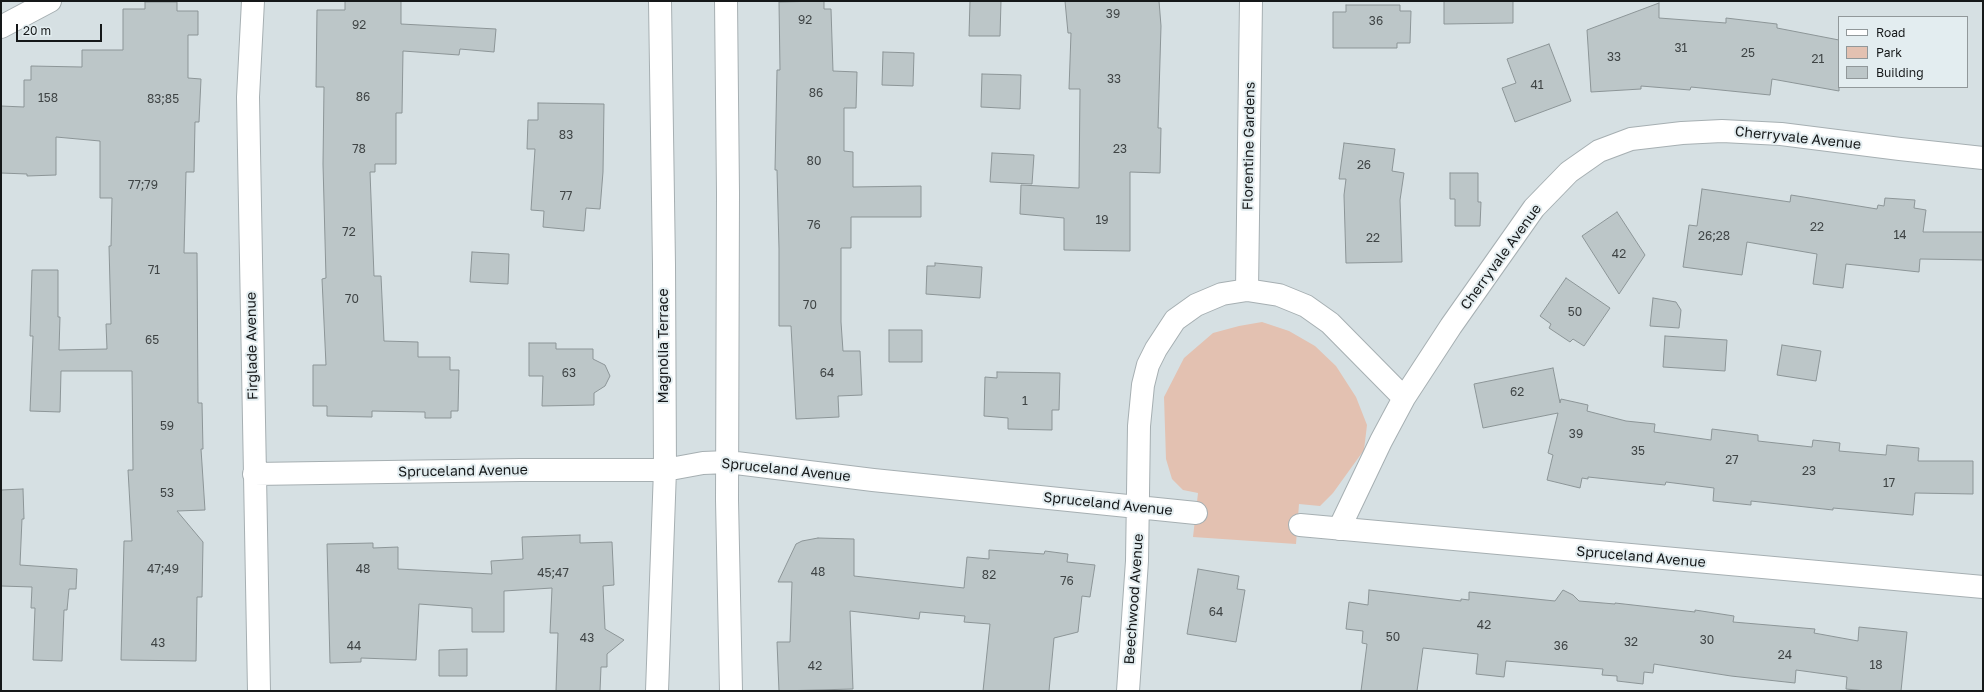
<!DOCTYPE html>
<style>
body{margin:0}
#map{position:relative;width:1984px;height:692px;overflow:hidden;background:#d6e0e3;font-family:"Golos Text",sans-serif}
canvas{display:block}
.frame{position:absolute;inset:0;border:2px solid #151819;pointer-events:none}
.legend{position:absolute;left:1838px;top:16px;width:130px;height:72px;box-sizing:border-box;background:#e3edf0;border:1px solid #91989a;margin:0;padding:5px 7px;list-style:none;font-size:12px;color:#151819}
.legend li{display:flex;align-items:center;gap:8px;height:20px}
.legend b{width:20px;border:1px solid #91989a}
.scale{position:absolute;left:16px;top:24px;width:86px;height:18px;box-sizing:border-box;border:2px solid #151819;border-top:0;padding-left:5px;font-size:12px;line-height:14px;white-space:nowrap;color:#151819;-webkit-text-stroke:3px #e3edf0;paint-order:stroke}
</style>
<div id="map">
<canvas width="1984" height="692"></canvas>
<div class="frame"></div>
<ul class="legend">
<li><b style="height:5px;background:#fff"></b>Road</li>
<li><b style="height:11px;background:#e3c1b1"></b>Park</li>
<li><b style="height:11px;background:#bcc6c8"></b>Building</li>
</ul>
<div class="scale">20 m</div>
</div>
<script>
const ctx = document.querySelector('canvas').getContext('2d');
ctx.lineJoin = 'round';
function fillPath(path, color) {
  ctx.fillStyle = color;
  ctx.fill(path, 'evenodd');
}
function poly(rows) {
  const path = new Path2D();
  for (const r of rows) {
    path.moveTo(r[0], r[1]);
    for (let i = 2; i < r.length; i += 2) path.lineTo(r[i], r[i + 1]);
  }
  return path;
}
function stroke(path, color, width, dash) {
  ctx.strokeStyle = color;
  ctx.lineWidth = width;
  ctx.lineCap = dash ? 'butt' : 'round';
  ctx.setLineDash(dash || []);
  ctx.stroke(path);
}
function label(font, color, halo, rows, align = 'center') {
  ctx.font = font + ' "Golos Text",sans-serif';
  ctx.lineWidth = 4;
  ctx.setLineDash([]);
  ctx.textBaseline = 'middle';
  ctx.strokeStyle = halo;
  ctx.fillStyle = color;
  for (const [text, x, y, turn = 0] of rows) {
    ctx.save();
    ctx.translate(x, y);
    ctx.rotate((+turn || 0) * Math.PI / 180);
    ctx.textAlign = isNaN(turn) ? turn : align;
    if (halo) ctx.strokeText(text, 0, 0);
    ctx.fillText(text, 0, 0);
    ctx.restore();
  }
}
fillPath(poly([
 [1262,322,1289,331,1315,346,1336,366,1356,397,1367,425,1364,450,1333,493,1320,506,1299,504,1296,544,1193,537,1198,493,1183,490,1172,479,1166,459,1164,397,1184,358,1213,333,1239,326]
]), '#e3c1b1');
const building = poly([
 [345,1,401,1,401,24,496,29,494,52,460,49,459,55,403,51,402,113,396,113,396,164,375,164,375,172,370,172,374,276,381,276,384,341,418,342,418,357,450,357,450,370,459,370,458,411,451,411,451,418,425,418,425,412,372,411,372,417,327,416,327,406,313,406,313,365,326,365,322,279,326,278,323,164,324,87,316,87,317,10,345,10,345,1],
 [824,1,824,9,831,9,833,71,857,72,856,108,844,108,844,151,853,152,853,187,921,186,921,217,851,217,851,248,841,248,841,322,843,351,860,351,862,395,838,396,839,417,796,419,791,326,779,326,779,249,777,170,775,170,777,70,780,70,779,2,824,1],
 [970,1,1001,1,1000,36,969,36,970,1],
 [1065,1,1159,1,1161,26,1158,128,1161,128,1160,173,1130,172,1130,251,1064,250,1064,218,1020,214,1021,185,1079,188,1080,89,1069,89,1071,33,1068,33,1065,1],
 [1444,1,1513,1,1513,23,1444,24,1444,1],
 [145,2,177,2,177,11,198,11,198,35,188,35,188,78,201,79,199,122,195,122,194,172,186,172,184,253,197,253,198,403,202,403,203,449,201,449,205,510,177,511,203,542,202,597,197,597,196,661,121,660,124,541,132,541,128,470,133,470,132,371,61,371,60,412,30,411,33,336,30,336,32,270,58,270,58,317,60,317,59,350,107,349,106,324,111,324,109,246,111,246,112,198,100,198,100,141,56,137,56,175,27,176,27,174,1,173,1,106,24,107,24,80,31,80,31,66,82,67,82,50,123,50,123,9,145,9,145,2],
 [1659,3,1659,18,1726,23,1726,18,1777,24,1777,28,1839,40,1839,91,1772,79,1770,95,1691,87,1690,90,1641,86,1641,89,1591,92,1587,30,1659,3],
 [1346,5,1400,5,1400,11,1411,11,1410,43,1397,43,1397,48,1333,48,1333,12,1346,12,1346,5],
 [1549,44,1571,101,1515,122,1502,88,1516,83,1507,59,1549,44],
 [883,52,914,53,913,86,882,85,883,52],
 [982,74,1021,75,1020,109,981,107,982,74],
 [538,103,604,104,603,172,600,209,586,208,584,231,543,227,544,211,531,210,535,149,527,149,528,120,538,120,538,103],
 [1344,143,1395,149,1392,171,1404,173,1400,200,1402,262,1346,263,1344,195,1346,179,1339,179,1344,143],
 [992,153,1034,155,1032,184,990,182,992,153],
 [1450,173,1478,173,1478,202,1481,202,1480,226,1455,226,1455,199,1450,199,1450,173],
 [1702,189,1790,202,1791,195,1877,209,1878,205,1884,206,1885,198,1915,200,1914,208,1926,210,1923,232,1983,232,1983,260,1920,259,1919,272,1846,264,1843,288,1813,284,1817,254,1747,242,1742,275,1683,267,1689,225,1697,226,1702,189],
 [1617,212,1645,255,1619,294,1582,236,1617,212],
 [472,252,509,254,508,284,470,282,472,252],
 [935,263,982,267,980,298,926,294,927,266,935,266,935,263],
 [1566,278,1610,308,1584,346,1573,339,1570,342,1549,328,1551,324,1540,316,1566,278],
 [1653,298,1676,302,1681,310,1679,328,1650,326,1653,298],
 [889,330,922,330,922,362,889,362,889,330],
 [1665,336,1727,340,1725,371,1663,367,1665,336],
 [529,343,556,343,556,349,593,349,593,359,605,365,610,376,605,386,594,393,594,405,542,406,543,376,529,376,529,343],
 [1782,345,1821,351,1816,381,1777,375,1782,345],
 [1553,368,1560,403,1561,399,1588,405,1587,411,1626,421,1655,424,1654,432,1711,440,1712,429,1758,435,1758,441,1812,447,1813,440,1840,443,1839,451,1886,455,1887,445,1919,448,1918,461,1973,461,1973,494,1915,493,1913,515,1833,508,1833,510,1751,501,1751,505,1713,501,1714,488,1666,482,1665,485,1588,477,1588,479,1582,478,1580,488,1547,480,1553,455,1548,453,1558,413,1483,428,1474,384,1553,368],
 [997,372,1060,373,1059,410,1052,410,1052,430,1008,429,1008,418,984,416,985,377,997,378,997,372],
 [23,489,24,519,22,519,20,565,77,569,76,589,69,589,67,610,64,610,62,661,33,660,35,608,31,608,32,587,1,586,1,490,23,489],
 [580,535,580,543,612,542,614,585,603,586,605,629,624,640,607,654,607,667,601,667,600,691,556,691,558,633,550,633,552,588,504,591,504,632,472,632,472,608,419,604,416,660,361,658,361,662,330,663,327,544,373,543,373,548,398,547,398,569,492,574,491,561,523,559,522,537,580,535],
 [818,538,854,539,854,576,964,588,967,557,989,559,989,550,1044,554,1045,551,1068,554,1067,562,1095,565,1090,597,1082,596,1078,632,1054,638,1049,691,983,691,990,624,964,622,965,616,920,612,919,619,850,611,853,689,779,691,777,642,790,642,792,582,778,582,796,544,802,541,818,538],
 [1198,569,1239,576,1237,589,1245,590,1236,642,1187,634,1198,569],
 [1369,590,1461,601,1461,599,1469,600,1469,592,1555,601,1563,590,1573,595,1579,601,1615,604,1615,603,1695,612,1695,610,1734,616,1733,622,1815,629,1814,633,1858,641,1859,627,1907,632,1901,691,1866,691,1846,689,1847,677,1796,670,1795,683,1731,676,1654,664,1653,673,1644,672,1643,684,1617,681,1617,676,1602,675,1603,669,1506,661,1504,677,1476,674,1478,654,1423,648,1417,691,1361,691,1367,644,1362,643,1363,631,1346,629,1349,602,1368,605,1369,590],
 [467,649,467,676,439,676,439,650,467,649]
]);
fillPath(building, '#bcc6c8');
stroke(building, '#8c9597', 1);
const street = poly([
 [253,1,248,97,259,691],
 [726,1,728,193,727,500,731,691],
 [1,27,50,1],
 [1247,290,1251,1],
 [254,474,521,470,665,470,703,463,728,462,873,480,1196,513],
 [1300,525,1983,587],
 [1339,529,1381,441,1404,398,1451,326,1534,208,1569,172,1599,151,1631,139,1682,133,1722,131,1781,134,1900,149,1983,158],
 [657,691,665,470,664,265,660,1],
 [1128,691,1137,561,1139,426,1143,385,1148,365,1156,349,1175,320,1196,305,1222,294,1247,290,1279,295,1306,306,1330,323,1404,398]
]);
stroke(street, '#a6afb2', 24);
stroke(street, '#fff', 22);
label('12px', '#3f4445', null, [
 ["39",1113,14],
 ["92",805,20],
 ["36",1376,21],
 ["92",359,25],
 ["31",1681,48],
 ["25",1748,53],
 ["33",1614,57],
 ["21",1818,59],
 ["33",1114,79],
 ["41",1537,85],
 ["86",816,93],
 ["86",363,97],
 ["158",48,98],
 ["83;85",163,99],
 ["83",566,135],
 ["78",359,149],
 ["23",1120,149],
 ["80",814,161],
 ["26",1364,165],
 ["77;79",143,185],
 ["77",566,196],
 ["19",1102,220],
 ["76",814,225],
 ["22",1817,227],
 ["72",349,232],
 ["14",1900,235],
 ["26;28",1714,236],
 ["22",1373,238],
 ["42",1619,254],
 ["71",154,270],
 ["70",352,299],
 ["70",810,305],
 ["50",1575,312],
 ["65",152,340],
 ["63",569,373],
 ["64",827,373],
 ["62",1517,392],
 ["1",1025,401],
 ["59",167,426],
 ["39",1576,434],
 ["35",1638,451],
 ["27",1732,460],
 ["23",1809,471],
 ["17",1889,483],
 ["53",167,493],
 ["47;49",163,569],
 ["48",363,569],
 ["48",818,572],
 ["45;47",553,573],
 ["82",989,575],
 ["76",1067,581],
 ["64",1216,612],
 ["42",1484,625],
 ["50",1393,637],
 ["43",587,638],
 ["30",1707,640],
 ["32",1631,642],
 ["43",158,643],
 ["44",354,646],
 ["36",1561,646],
 ["24",1785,655],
 ["18",1876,665],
 ["42",815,666]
]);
label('14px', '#151819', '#e3edf0', [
 ["Cherryvale Avenue",1798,138,6],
 ["Florentine Gardens",1249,146,-89],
 ["Cherryvale Avenue",1501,257,-54],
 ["Firglade Avenue",252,346,-91],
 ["Magnolia Terrace",664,346,-90],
 ["Spruceland Avenue",786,470,6],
 ["Spruceland Avenue",463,471,-1],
 ["Spruceland Avenue",1108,504,6],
 ["Spruceland Avenue",1641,557,5],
 ["Beechwood Avenue",1134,599,-86]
]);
</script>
